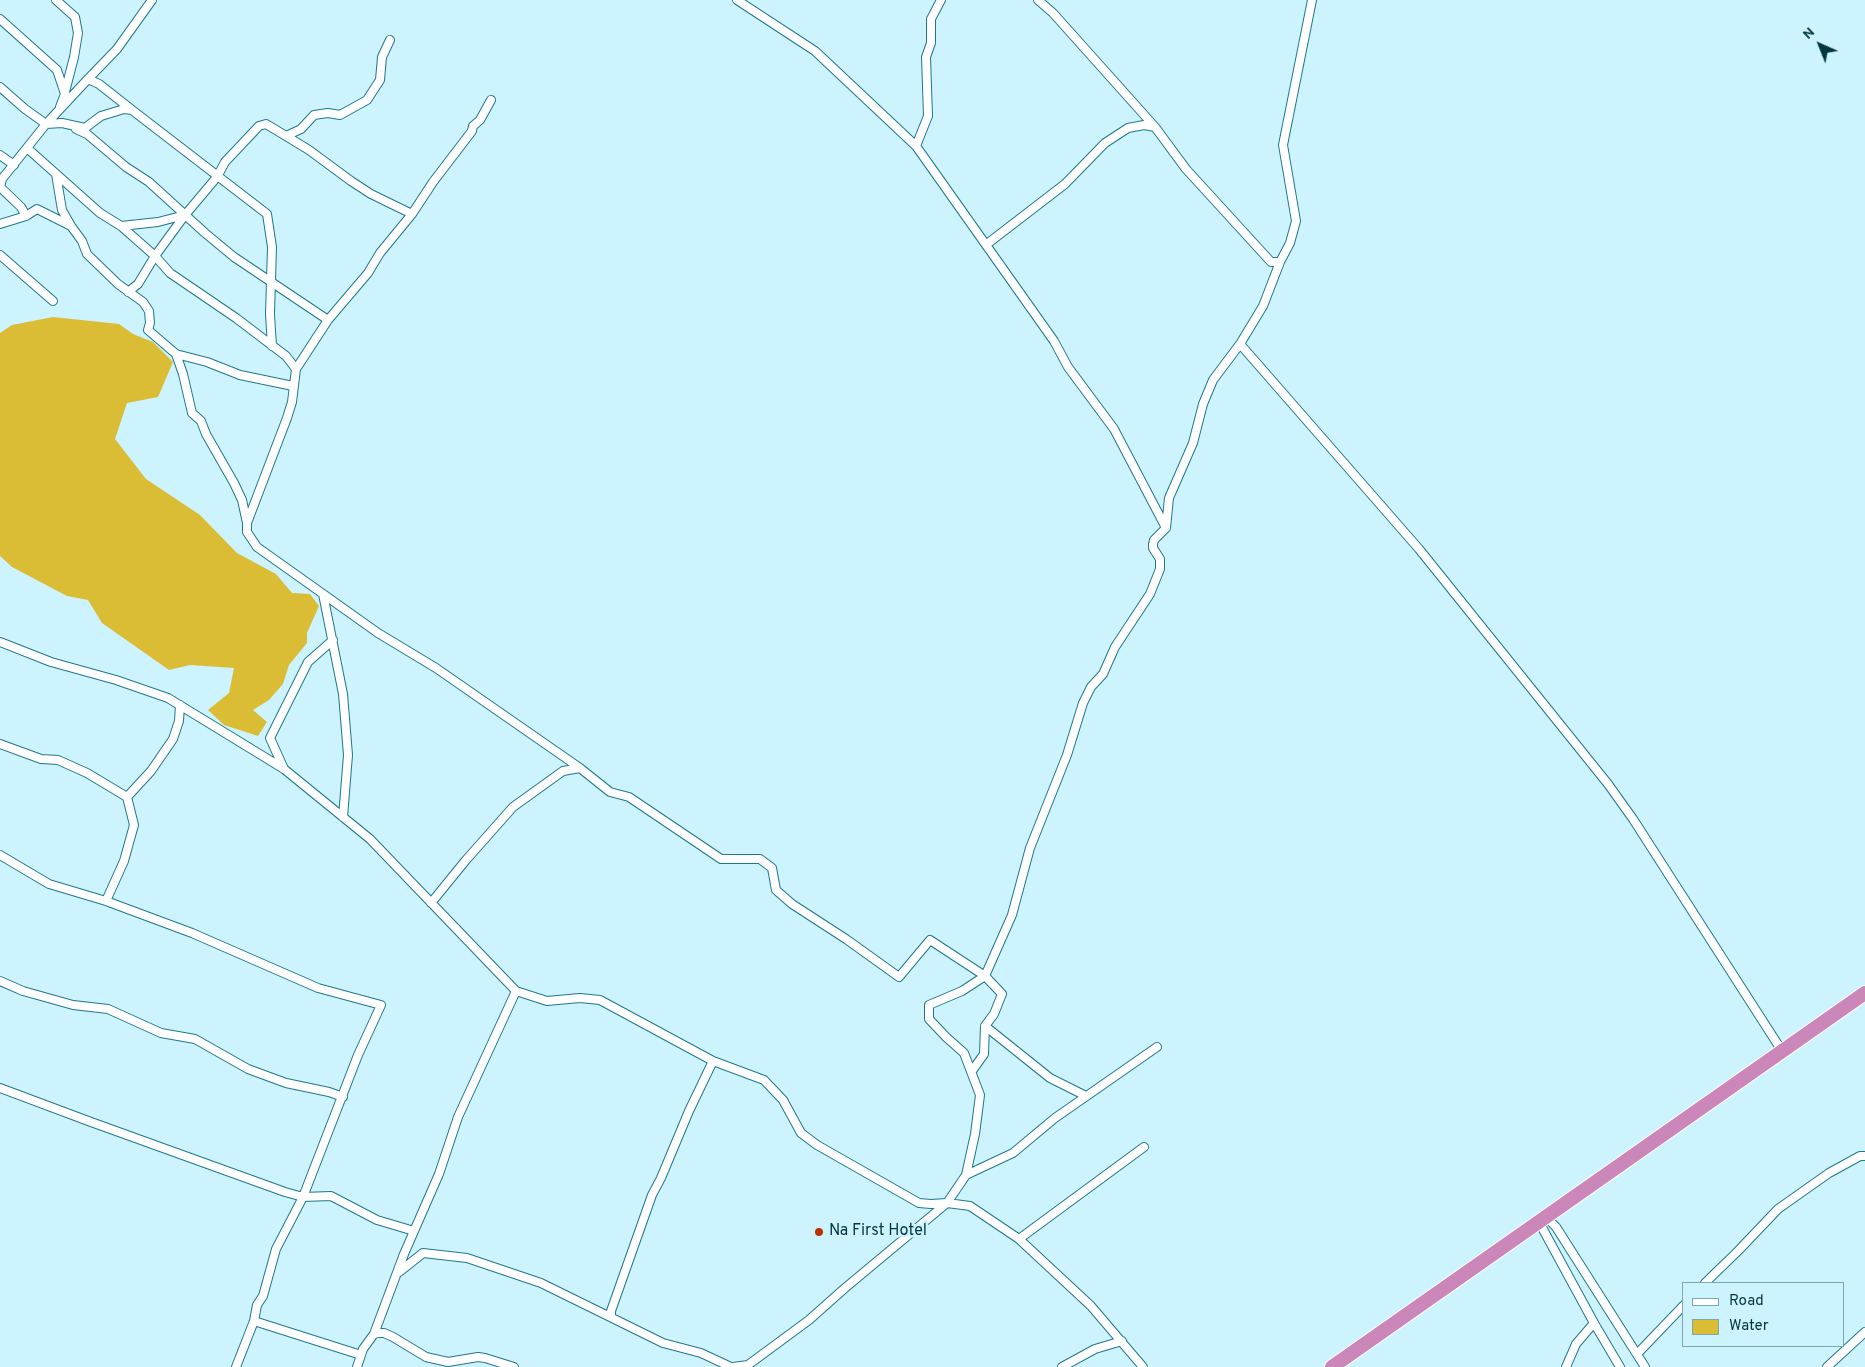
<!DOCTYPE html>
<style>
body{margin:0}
#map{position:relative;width:1865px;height:1367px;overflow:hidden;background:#ccf3fe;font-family:Overpass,sans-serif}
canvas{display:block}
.legend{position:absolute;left:1682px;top:1282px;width:162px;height:65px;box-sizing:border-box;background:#ccf3fe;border:1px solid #7ba7b2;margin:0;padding:6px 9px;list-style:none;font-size:15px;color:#023641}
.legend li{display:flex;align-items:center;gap:10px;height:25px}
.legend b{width:25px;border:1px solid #7ba7b2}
.north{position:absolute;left:1795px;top:20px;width:50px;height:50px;-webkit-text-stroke:4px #ccf3fe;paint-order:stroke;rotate:316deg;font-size:14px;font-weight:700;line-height:20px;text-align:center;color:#023641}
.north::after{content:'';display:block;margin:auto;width:18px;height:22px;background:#023641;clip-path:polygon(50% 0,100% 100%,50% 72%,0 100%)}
</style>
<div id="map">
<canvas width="1865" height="1367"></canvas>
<ul class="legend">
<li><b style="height:6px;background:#fff"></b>Road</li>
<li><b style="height:14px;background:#dbbd35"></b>Water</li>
</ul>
<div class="north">N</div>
</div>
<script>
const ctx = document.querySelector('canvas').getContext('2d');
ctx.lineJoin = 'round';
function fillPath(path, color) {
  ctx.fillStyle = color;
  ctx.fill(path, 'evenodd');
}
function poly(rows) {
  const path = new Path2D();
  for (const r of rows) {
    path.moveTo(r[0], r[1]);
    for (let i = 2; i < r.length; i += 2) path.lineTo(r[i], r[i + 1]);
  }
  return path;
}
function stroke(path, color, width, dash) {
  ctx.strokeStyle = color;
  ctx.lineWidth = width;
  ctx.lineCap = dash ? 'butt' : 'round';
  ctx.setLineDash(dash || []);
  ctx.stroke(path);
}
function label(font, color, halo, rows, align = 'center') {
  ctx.font = font + ' Overpass,sans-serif';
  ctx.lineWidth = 5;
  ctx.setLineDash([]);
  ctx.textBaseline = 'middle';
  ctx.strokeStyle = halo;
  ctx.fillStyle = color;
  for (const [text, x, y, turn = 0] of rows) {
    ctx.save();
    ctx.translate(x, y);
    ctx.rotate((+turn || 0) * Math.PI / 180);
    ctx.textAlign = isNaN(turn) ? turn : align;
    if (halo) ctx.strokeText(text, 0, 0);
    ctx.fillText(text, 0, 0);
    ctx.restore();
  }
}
fillPath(poly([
 [53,317,119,324,133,334,153,342,173,362,158,397,127,403,115,439,146,479,200,515,237,553,276,574,292,593,310,594,319,606,307,633,307,643,289,665,283,684,269,700,253,710,267,722,258,736,224,725,208,710,229,693,234,668,190,665,169,670,102,623,88,600,67,596,12,567,0,556,0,333,12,325]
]), '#dbbd35');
const street = poly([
 [56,0,75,17,78,33,74,57,65,92],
 [737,0,815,51,916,146,1054,341,1068,367,1114,429,1166,528],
 [1038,0,1053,13,1155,127],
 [1312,0,1283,145,1296,221,1290,243,1280,262,1263,306,1240,344,1419,549,1608,784,1633,819,1782,1051],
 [0,19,57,70,65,94,60,107],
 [88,79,117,49,152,0],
 [0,87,25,109,46,124,62,123,85,128,101,116,124,109,132,110,267,214,272,247,270,314,272,346],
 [76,129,87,134,126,167,149,182,205,233,234,257,328,320],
 [286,136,309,150,351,181,371,194,412,214],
 [916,146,928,116,926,57,931,43,931,19,941,0],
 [27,148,100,213,121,226,155,256,185,215,217,177,225,162,259,126,266,124,286,136,301,129,314,115,328,113,340,115,367,100,380,80,382,57,390,40],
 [0,155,14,165],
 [56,174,62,210,71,226],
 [26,216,37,209,71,226,82,241,87,254,118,284,143,302,149,311,150,323,148,330,176,354,183,374,192,413,201,421,206,434,234,483,242,500,247,523],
 [0,224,26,216,21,207,0,187,2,179,46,124,88,79,99,84,132,110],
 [121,226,158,222,185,215],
 [987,244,1065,184,1105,143,1128,128,1144,125,1155,127,1186,169,1271,262,1280,262],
 [0,255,53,301],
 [128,292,138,284,155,256,170,273,236,318,286,356,296,369,292,402,287,418,247,523,247,532,257,547,378,633,436,668,580,768],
 [176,354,207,362,240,375,293,386],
 [296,369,328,320,368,273,380,253,412,214,433,182,472,131,473,126,480,120,491,100],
 [323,594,343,694,348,755,343,817],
 [0,642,51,662,116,680,168,698,284,769,370,839,516,991,547,1001,580,998,600,1000,713,1061,764,1080,783,1100,801,1133,817,1145,919,1203,931,1204,947,1203,970,1206,1019,1239,1091,1306,1143,1367],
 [0,744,41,759,58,760,87,773,127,797,134,825,124,861,106,901],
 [284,769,270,738,308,662,333,640],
 [127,797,151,771,173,739,179,721,180,705],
 [0,855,49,884,106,901,192,933,318,988,381,1005,358,1055,303,1197,331,1196,377,1220,414,1231],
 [431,903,466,860,513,807,563,771,580,768,610,792,629,797,721,859,760,859,772,868,776,890,792,904,846,939,899,977,930,940,985,976,1002,994,994,1014,985,1026,984,1054,972,1071],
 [0,981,23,991,73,1005,108,1009,161,1033,195,1039,248,1069,286,1083,329,1092,343,1097],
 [985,1026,1050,1078,1086,1096],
 [0,1088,91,1122,285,1192,303,1197,276,1249,263,1296,257,1305,254,1321,236,1367],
 [966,1175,1013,1153,1055,1118,1157,1047],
 [1546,1217,1556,1227,1645,1367],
 [1539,1222,1594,1323,1576,1344,1566,1367],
 [1019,1239,1144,1147],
 [399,1272,423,1253,467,1258,541,1283,663,1343,701,1353,731,1367],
 [1705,1283,1738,1251,1778,1209,1829,1173,1860,1156,1865,1156],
 [611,1317,611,1311,652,1195,661,1178,689,1111,713,1061],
 [254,1321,361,1355],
 [1594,1323,1620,1367],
 [374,1334,404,1254,439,1174,458,1117,516,991],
 [1637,1354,1684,1305],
 [357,1367,363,1349,374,1334,378,1333,384,1333,393,1337,426,1357,448,1362,478,1357,485,1358,514,1367],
 [733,1367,748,1365,809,1320,845,1288,947,1203,966,1175,975,1134,980,1095,964,1053,946,1037,929,1019,929,1005,962,991,985,976,1012,915,1030,848,1067,755,1083,703,1091,687,1103,674,1115,647,1150,594,1160,569,1160,559,1153,548,1153,544,1154,540,1166,528,1169,498,1193,443,1203,404,1213,380,1240,344],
 [1062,1367,1095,1349,1122,1341],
 [1827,1367,1865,1332]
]);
const highway = poly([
 [1332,1367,1865,993]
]);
stroke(street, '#1e788c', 10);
stroke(highway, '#fff', 16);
stroke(street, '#fff', 8);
stroke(highway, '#cb86ba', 14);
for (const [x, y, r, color] of [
 [819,1232,5,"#bb3200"]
]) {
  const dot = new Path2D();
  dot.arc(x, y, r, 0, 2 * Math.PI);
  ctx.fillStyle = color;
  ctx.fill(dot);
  stroke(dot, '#ccf3fe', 2);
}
label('16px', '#023641', '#ccf3fe', [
 ["Na First Hotel",829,1232]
], 'left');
</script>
